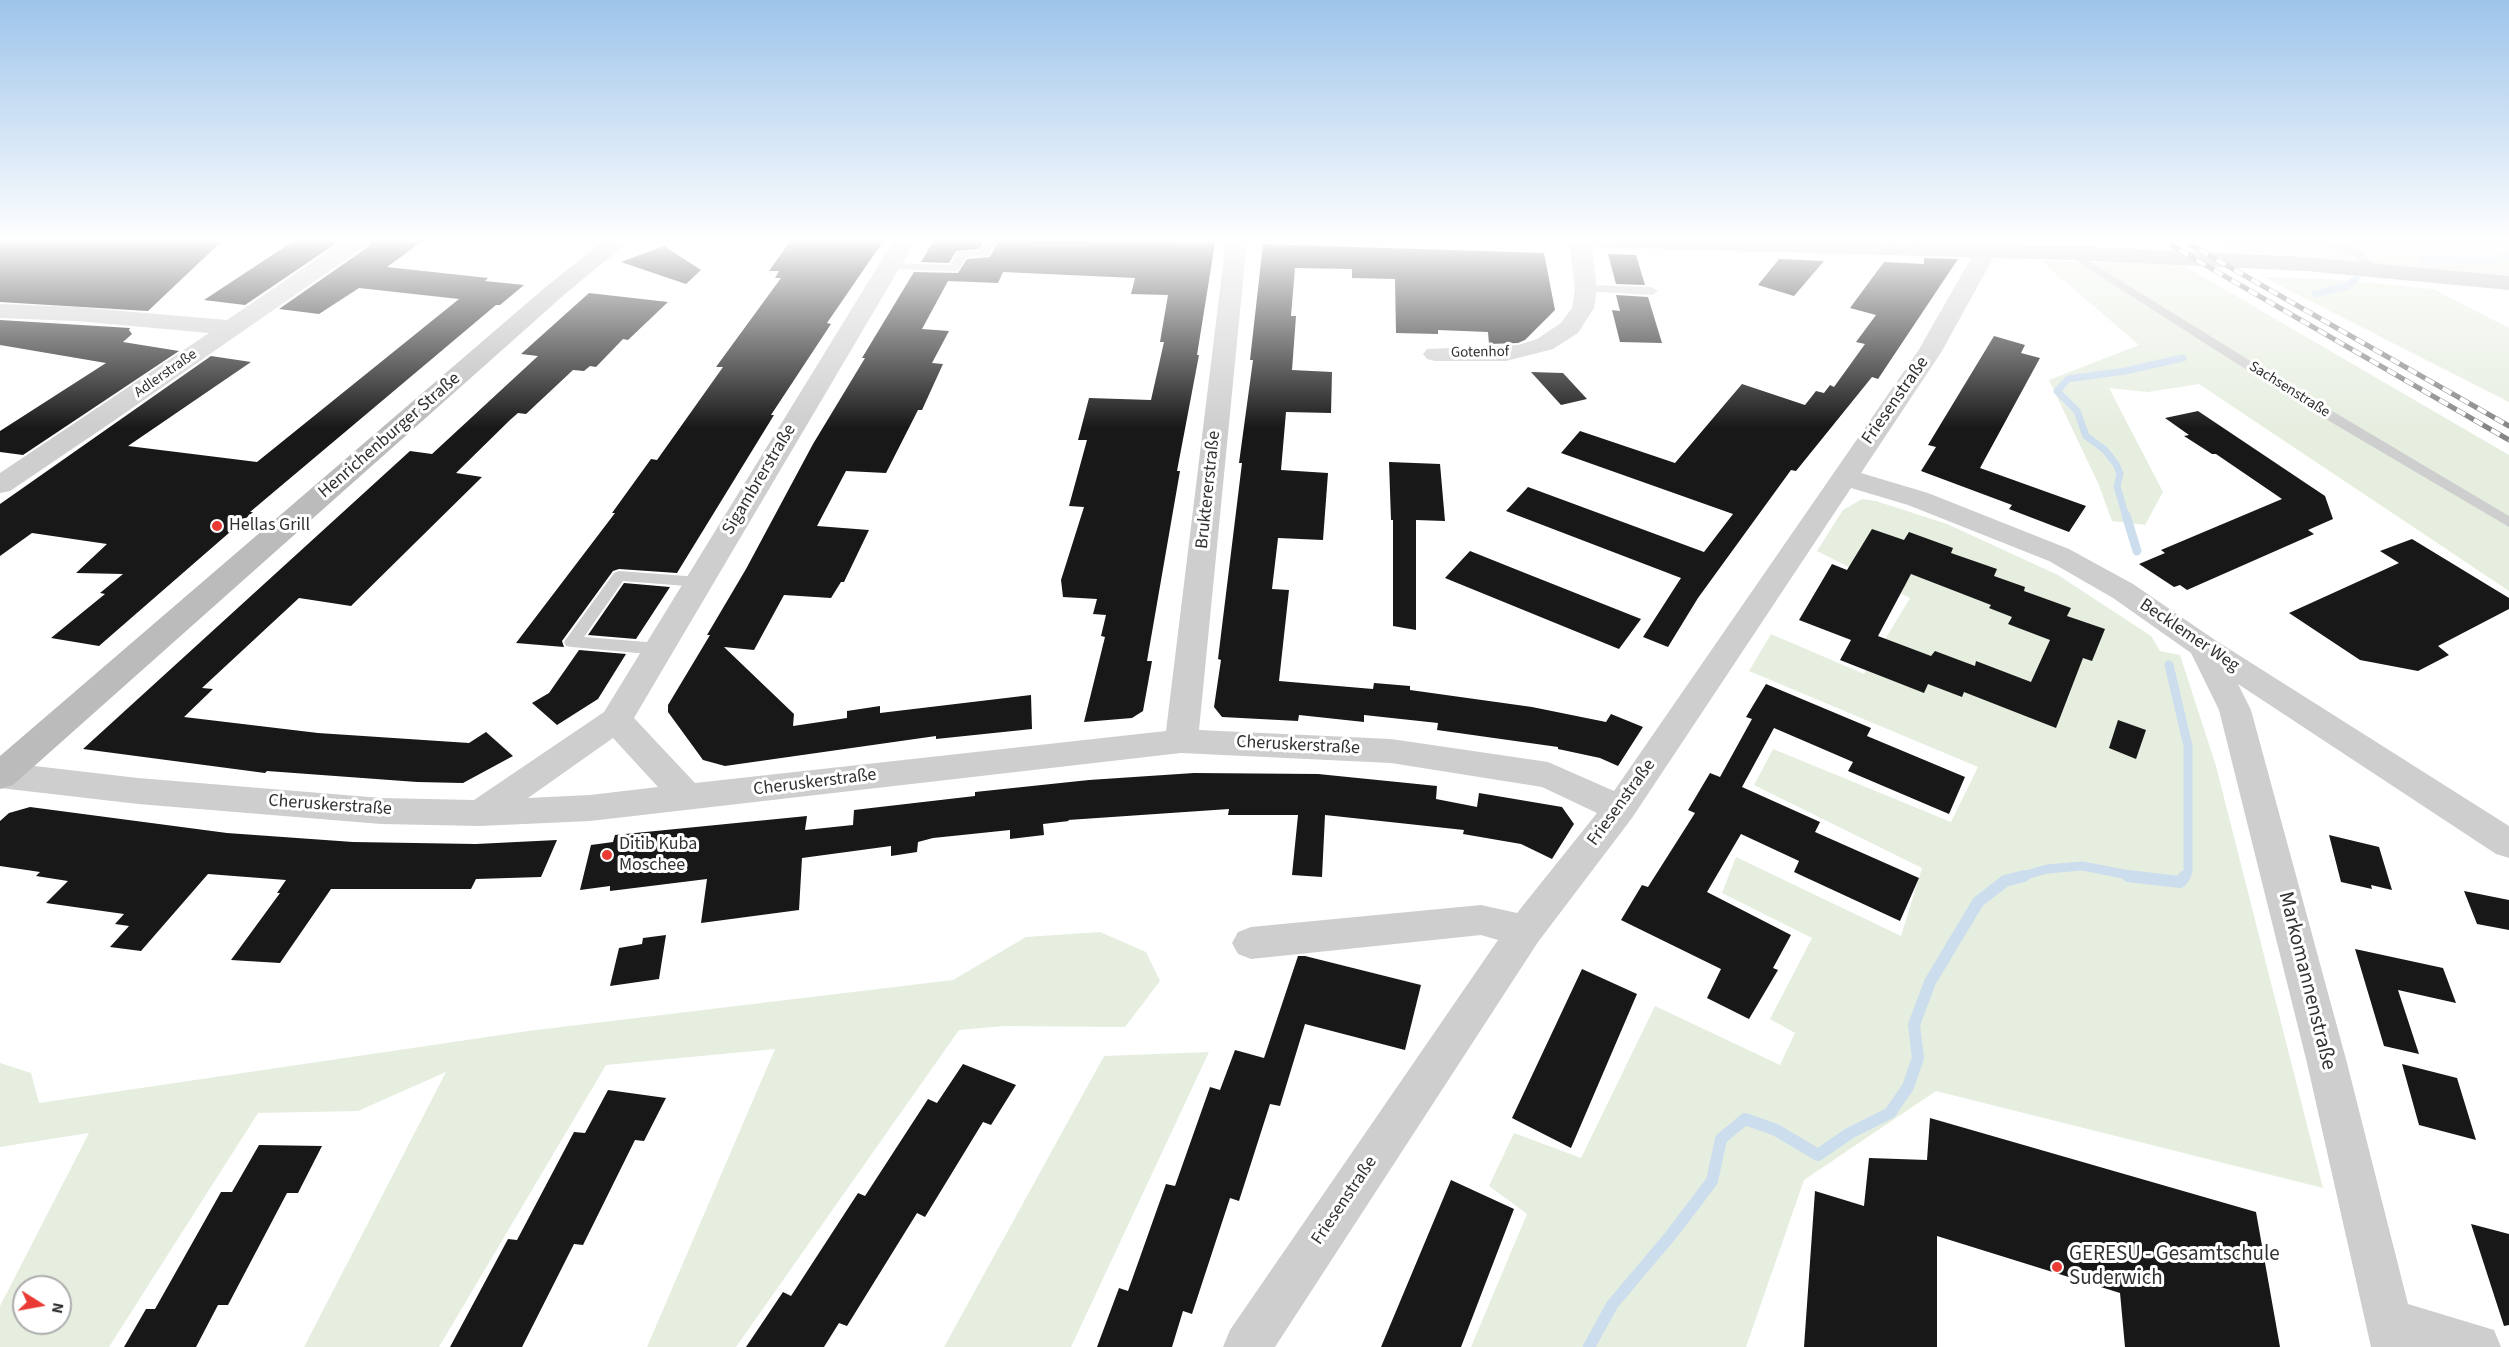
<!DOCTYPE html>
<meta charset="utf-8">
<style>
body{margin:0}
#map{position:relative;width:2509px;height:1347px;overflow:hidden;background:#fff;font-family:"Source Sans 3",sans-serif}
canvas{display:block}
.north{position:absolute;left:12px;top:1275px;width:60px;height:60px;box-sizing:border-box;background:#fff;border:2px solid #adadad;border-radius:50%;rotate:101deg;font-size:16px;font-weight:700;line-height:24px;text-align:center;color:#313131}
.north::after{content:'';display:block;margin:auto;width:21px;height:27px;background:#e93b33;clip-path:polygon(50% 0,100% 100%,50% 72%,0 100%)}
</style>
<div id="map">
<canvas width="2509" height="1347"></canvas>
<div class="north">N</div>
</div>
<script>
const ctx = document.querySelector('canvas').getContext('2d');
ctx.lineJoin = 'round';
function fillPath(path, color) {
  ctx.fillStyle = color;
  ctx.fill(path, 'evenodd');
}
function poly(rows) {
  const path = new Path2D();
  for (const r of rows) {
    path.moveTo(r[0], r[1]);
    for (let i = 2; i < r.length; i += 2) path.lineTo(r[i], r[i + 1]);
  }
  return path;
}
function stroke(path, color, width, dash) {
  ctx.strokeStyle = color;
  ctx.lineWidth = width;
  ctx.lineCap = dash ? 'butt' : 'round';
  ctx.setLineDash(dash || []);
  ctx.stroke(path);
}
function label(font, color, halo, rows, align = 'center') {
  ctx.font = font + ' "Source Sans 3",sans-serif';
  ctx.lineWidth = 6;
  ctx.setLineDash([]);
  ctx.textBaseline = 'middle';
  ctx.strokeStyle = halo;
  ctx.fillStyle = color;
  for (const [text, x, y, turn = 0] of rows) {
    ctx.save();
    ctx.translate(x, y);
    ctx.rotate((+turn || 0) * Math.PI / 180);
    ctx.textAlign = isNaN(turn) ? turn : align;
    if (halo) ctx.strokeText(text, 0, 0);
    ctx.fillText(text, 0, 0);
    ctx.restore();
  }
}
fillPath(poly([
 [2214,240,2509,240,2509,276,2234,251],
 [2041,261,2181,264,2509,455,2509,591,2199,384,2148,392,2109,388,2163,492,2145,525,2112,521,2098,483,2049,380,2139,345],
 [2263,277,2330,279,2433,289,2509,328,2509,402],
 [1862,499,1876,501,1947,524,2058,575,2151,636,2160,651,2180,655,2216,766,2323,1188,1936,1091,1804,1180,1746,1347,1471,1347,1527,1214,1489,1186,1514,1133,1581,1158,1655,1006,1780,1065,1795,1033,1770,1019,1812,938,1722,893,1736,857,1901,936,1922,868,1754,785,1773,749,1951,822,1978,767,1749,671,1771,634,1864,674,1910,598,1817,551,1843,510],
 [1100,932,1146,952,1160,981,1125,1027,1005,1026,959,1030,736,1347,647,1347,775,1049,606,1065,439,1347,304,1347,446,1072,358,1111,258,1113,109,1347,0,1347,0,1306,89,1133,0,1147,0,1063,31,1073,39,1103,528,1031,953,980,1026,937],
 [24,1287,60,1287,60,1323,24,1323],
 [1209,1052,1071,1347,944,1347,1104,1056]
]), '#e6eee0');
stroke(poly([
 [2423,259,2492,261,2504,257,2509,258],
 [2315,294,2347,286,2356,279],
 [2126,517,2117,486,2120,474,2116,464,2105,450,2086,436,2077,411,2057,391,2068,379,2125,371,2183,358]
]), '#cde', 7);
stroke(poly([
 [2126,515,2137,551],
 [2169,665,2188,746,2188,872,2184,877],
 [2019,877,2047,869,2082,866,2140,877]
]), '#cde', 9);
stroke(poly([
 [2128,876,2180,882,2185,876],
 [1589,1347,1612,1305,1671,1235,1712,1181,1721,1139,1745,1119,1776,1130,1818,1155,1850,1133,1890,1113,1908,1087,1918,1058,1914,1025,1930,982,1978,902,2005,881,2024,876]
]), '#cde', 12);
fillPath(poly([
 [0,240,223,240,148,311,0,302],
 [295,240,341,240,245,305,204,300],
 [372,240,424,240,387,267,488,278,485,281,524,285,500,305,496,305,250,512,253,512,99,646,51,638,105,594,100,593,123,574,76,573,107,544,32,533,0,556,0,504,211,356,251,362,128,446,257,462,459,299,359,288,319,314,279,309,368,247],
 [791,240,884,240,827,323,831,324,771,415,774,415,677,573,619,569,613,571,562,641,564,647,516,643,615,513,612,513,651,459,657,460,723,367,716,367,781,278,775,278,779,271,769,271],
 [934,240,984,240,979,249,956,251,949,263,921,262],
 [999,240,1215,243,1197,355,1199,355,1177,471,1180,471,1147,661,1152,661,1143,711,1132,718,1084,722,1105,637,1101,636,1106,615,1093,614,1097,599,1063,597,1061,580,1084,507,1069,506,1087,440,1078,440,1089,398,1151,400,1164,342,1160,342,1168,295,1131,294,1135,278,1003,272,998,283,948,281,922,329,949,331,932,363,943,364,922,410,918,410,886,473,846,471,817,526,869,530,844,582,841,582,831,598,784,595,754,650,724,647,794,714,793,726,847,718,847,711,880,706,880,713,1031,695,1032,729,936,739,936,736,725,766,703,760,668,712,668,705,710,635,707,635,746,569,813,444,865,358,862,358,914,272,958,273,967,259,990,257],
 [1263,244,1544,253,1555,310,1525,340,1518,343,1489,344,1488,332,1438,330,1438,334,1396,333,1395,279,1352,278,1352,269,1295,268,1291,316,1296,316,1292,370,1332,372,1331,413,1286,412,1281,470,1328,473,1323,540,1278,538,1272,589,1289,590,1279,681,1373,689,1374,683,1410,686,1410,690,1532,707,1606,722,1611,714,1643,727,1618,766,1600,758,1558,749,1558,747,1437,730,1438,723,1364,715,1364,722,1299,715,1298,721,1222,717,1214,707,1221,660,1218,659,1242,463,1239,463,1253,360,1250,360],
 [664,246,701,270,686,284,621,262],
 [1608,254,1636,255,1645,285,1616,284],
 [1924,258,1958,259,1878,379,1872,377,1796,471,1791,470,1698,598,1668,647,1643,637,1681,578,1506,511,1528,487,1704,552,1733,514,1561,453,1580,431,1675,463,1742,384,1805,405,1816,391,1824,393,1830,385,1834,387,1865,344,1856,342,1876,315,1850,308,1884,262,1924,264],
 [1779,259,1824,261,1794,296,1758,285],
 [589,293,668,302,628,340,623,339,596,367,590,366,584,371,573,370,526,414,518,413,510,420,456,473,482,477,351,606,299,598,202,688,213,689,184,717,318,733,469,743,486,732,513,756,463,783,417,782,267,771,265,773,83,749,410,451,432,454,538,356,521,354],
 [1616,295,1648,297,1662,343,1620,342,1612,310,1620,311],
 [0,320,130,328,129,330,132,334,123,342,179,351,23,455,0,452,0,431,106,363,0,345],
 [1994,336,2025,345,2021,353,2040,358,1980,468,2086,506,2069,532,2009,509,2012,505,1921,471,1936,447,1928,445],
 [1531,372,1563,373,1587,399,1561,405],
 [2198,411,2325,496,2333,519,2308,530,2314,534,2187,590,2180,585,2174,587,2139,564,2165,553,2161,550,2282,499,2216,454,2212,454,2184,436,2189,435,2165,418],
 [1389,462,1440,464,1445,521,1416,520,1416,630,1393,626,1393,520,1391,520],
 [1872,529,1904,540,1909,532,1953,548,1951,553,1997,569,1994,576,2025,587,2024,591,2071,608,2067,616,2105,629,2092,661,2083,658,2056,728,1964,692,1962,697,1928,684,1924,693,1840,660,1851,640,1799,620,1832,564,1847,570],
 [1911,574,1991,605,1989,608,2012,617,2008,624,2050,640,2031,682,1976,661,1975,666,1935,651,1931,656,1878,636],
 [2412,539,2509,598,2509,609,2438,646,2449,655,2418,671,2360,660,2289,613,2399,563,2380,551],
 [1470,551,1525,573,1641,619,1619,649,1445,578],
 [624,583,670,587,636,639,588,635],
 [579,650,626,654,598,699,557,725,532,703,549,693],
 [1766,684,1871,728,1867,736,1965,777,1949,814,1848,771,1853,762,1774,728,1742,787,1820,822,1815,832,1919,878,1900,921,1794,872,1799,861,1741,834,1707,892,1791,935,1773,968,1778,970,1749,1019,1707,998,1721,969,1621,920,1642,885,1648,887,1695,813,1688,810,1710,773,1720,777,1752,719,1746,717],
 [2118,720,2146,730,2136,759,2109,748],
 [1194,773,1318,774,1437,786,1436,799,1477,807,1479,793,1562,807,1574,824,1552,859,1521,844,1463,834,1464,830,1325,815,1322,877,1292,875,1298,815,1228,815,1229,809,1068,820,1069,821,1043,824,1044,835,1010,839,1010,830,933,838,918,842,917,852,891,856,891,846,802,858,799,910,701,923,707,879,610,891,610,886,580,890,591,845,613,842,615,835,807,816,805,830,853,825,854,810,975,796,975,792,1089,780],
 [30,807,227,833,353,842,476,844,557,840,541,877,476,879,471,889,331,889,280,963,231,960,280,893,277,893,286,880,208,874,141,951,110,947,129,926,115,924,124,914,46,903,68,881,36,876,40,872,0,866,0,821,9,813],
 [2329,835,2379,847,2392,890,2371,885,2372,889,2341,882],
 [2464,891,2509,900,2509,930,2477,924],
 [666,935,659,979,610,986,619,948,642,944,643,938],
 [2355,949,2443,968,2456,1003,2398,990,2419,1054,2384,1046],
 [1298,956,1305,956,1421,985,1405,1050,1305,1024,1280,1106,1270,1104,1239,1201,1230,1198,1192,1314,1183,1311,1172,1347,1097,1347,1119,1288,1128,1291,1166,1184,1175,1186,1210,1087,1220,1090,1235,1050,1264,1058],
 [1582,969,1637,994,1571,1148,1512,1118],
 [963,1064,1016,1085,991,1125,983,1122,925,1217,917,1213,847,1326,839,1323,824,1347,746,1347,783,1292,791,1296,858,1193,865,1196,928,1099,937,1103],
 [2402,1064,2457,1078,2476,1140,2419,1125],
 [608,1090,666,1098,644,1141,635,1140,583,1245,574,1244,522,1347,450,1347,508,1239,517,1240,574,1132,585,1133],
 [1930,1118,2256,1212,2280,1347,2125,1347,2120,1293,1937,1236,1937,1347,1804,1347,1815,1191,1864,1206,1869,1158,1927,1160],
 [259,1145,322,1146,298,1193,287,1193,228,1305,218,1305,196,1347,124,1347,146,1309,155,1309,221,1192,232,1192],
 [1451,1180,1514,1209,1461,1347,1381,1347],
 [2471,1224,2509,1234,2509,1325,2504,1326]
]), '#181818');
fillPath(poly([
 [986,240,997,240,988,256,966,257,958,271,889,269,883,266,889,263,950,265,958,252,980,251,986,240],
 [2294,240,2334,241,2363,253,2380,270,2378,272,2370,272,2355,257,2328,246,2300,243,2294,240],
 [2071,250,2307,396,2509,516,2509,527,2297,402,2067,255,2065,253,2071,250],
 [1586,285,1652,287,1658,291,1652,295,1582,291,1580,289,1586,285],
 [619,571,699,577,707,582,699,587,623,581,584,637,659,643,665,645,667,649,665,653,659,655,572,647,566,646,564,642,614,573,619,571]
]), '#cecece');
fillPath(poly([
 [345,240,370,240,367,245,115,420,10,491,0,493,0,473,209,333,76,321,0,318,0,304,76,307,227,320,345,240],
 [894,240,916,240,634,718,695,783,1166,731,1226,240,1247,240,1199,730,1391,739,1548,762,1614,791,1918,351,1978,246,1986,245,1994,246,1997,251,1942,351,1861,473,1928,493,2069,549,2133,584,2215,640,2509,826,2509,858,2496,854,2238,684,2251,710,2347,1063,2408,1304,2494,1330,2501,1347,2371,1347,2307,1063,2219,710,2191,653,2113,598,2049,561,1908,505,1851,488,1632,818,1538,942,1275,1347,1223,1347,1230,1330,1498,940,1481,935,1251,959,1238,954,1232,943,1238,932,1251,927,1481,905,1517,913,1597,813,1542,787,1391,763,1181,753,590,821,480,826,381,824,138,804,0,788,0,762,138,778,381,798,474,800,604,712,894,240],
 [613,738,658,787,590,795,528,798,613,738],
 [1569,240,1591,240,1597,289,1594,308,1578,333,1553,349,1506,361,1435,361,1427,359,1423,354,1427,349,1518,345,1537,339,1561,323,1572,308,1575,289,1569,240]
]), '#cecece');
fillPath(poly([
 [605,240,630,240,564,295,13,785,0,789,0,756,548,285,605,240],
 [1577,240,1830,240,2071,246,2306,257,2509,276,2509,290,2306,271,2071,260,1588,247,1580,245,1577,240]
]), '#bbb');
const rail = poly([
 [2162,240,2509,440],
 [2182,240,2509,426]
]);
stroke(rail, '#868686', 5);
stroke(rail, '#fff', 4, [10]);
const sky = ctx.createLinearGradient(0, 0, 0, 428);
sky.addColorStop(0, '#9dc4ea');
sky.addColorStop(0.56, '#fff');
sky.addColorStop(1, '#ffffff00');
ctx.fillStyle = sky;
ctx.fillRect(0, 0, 2509, 428);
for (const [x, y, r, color] of [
 [217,526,6,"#e93b33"],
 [607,855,6,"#e93b33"],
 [2057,1267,6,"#e93b33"]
]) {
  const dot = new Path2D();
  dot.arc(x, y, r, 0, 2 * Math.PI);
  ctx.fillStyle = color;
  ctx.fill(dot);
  stroke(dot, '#fff', 2);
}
label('15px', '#313131', '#fff', [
 ["Gotenhof",1480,353,-1],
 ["Adlerstraße",166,374,-35],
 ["Sachsenstraße",2289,390,32]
]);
label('18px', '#313131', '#fff', [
 ["Friesenstraße",1896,401,-55],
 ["Henrichenburger Straße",390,436,-41],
 ["Sigambrerstraße",760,480,-59],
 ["Bruktererstraße",1209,490,-84],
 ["Becklemer Weg",2189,636,34],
 ["Cheruskerstraße",1298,746,3],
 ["Cheruskerstraße",815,783,-7],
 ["Friesenstraße",1622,803,-54],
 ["Cheruskerstraße",330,806,4],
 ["Friesenstraße",1345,1201,-56]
]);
label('18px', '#313131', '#fff', [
 ["Hellas Grill",229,526],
 ["Ditib Kuba",619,845],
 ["Moschee",619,866]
], 'left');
label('21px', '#313131', '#fff', [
 ["Markomannenstraße",2306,981,76]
]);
label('21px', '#313131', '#fff', [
 ["GERESU - Gesamtschule",2069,1255],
 ["Suderwich",2069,1279]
], 'left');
</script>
